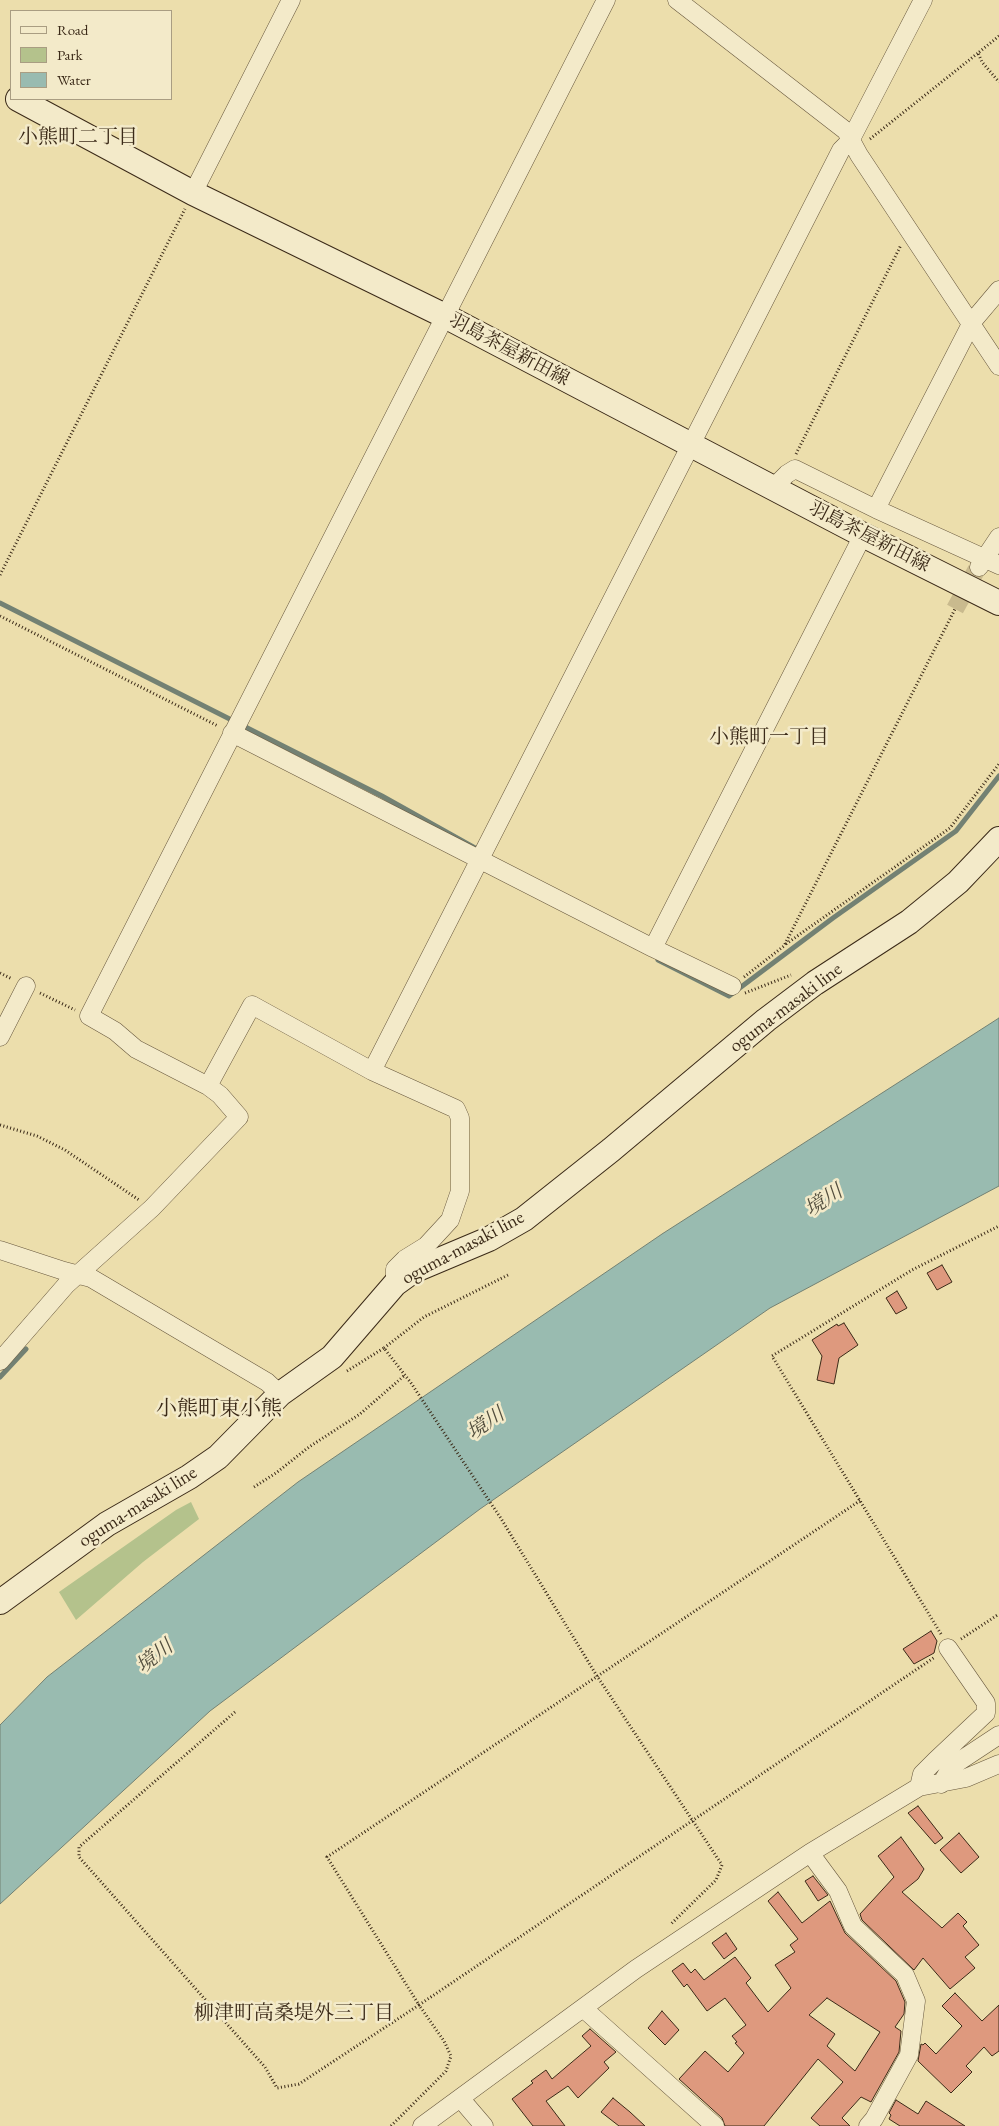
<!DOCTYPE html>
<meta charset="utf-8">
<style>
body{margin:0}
#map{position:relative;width:999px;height:2126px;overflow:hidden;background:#ecdeac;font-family:"EB Garamond",serif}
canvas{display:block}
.legend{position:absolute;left:10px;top:10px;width:162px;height:90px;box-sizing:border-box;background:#f3eac9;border:1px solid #a99d82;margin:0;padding:6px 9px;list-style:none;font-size:15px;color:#3b2a18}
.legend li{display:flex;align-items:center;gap:10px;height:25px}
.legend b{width:25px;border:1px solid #a99d82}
</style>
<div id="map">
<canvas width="999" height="2126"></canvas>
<ul class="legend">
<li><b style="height:6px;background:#f3eac9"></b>Road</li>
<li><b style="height:14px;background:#b4c28c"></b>Park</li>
<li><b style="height:14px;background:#99bbb0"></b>Water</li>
</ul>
</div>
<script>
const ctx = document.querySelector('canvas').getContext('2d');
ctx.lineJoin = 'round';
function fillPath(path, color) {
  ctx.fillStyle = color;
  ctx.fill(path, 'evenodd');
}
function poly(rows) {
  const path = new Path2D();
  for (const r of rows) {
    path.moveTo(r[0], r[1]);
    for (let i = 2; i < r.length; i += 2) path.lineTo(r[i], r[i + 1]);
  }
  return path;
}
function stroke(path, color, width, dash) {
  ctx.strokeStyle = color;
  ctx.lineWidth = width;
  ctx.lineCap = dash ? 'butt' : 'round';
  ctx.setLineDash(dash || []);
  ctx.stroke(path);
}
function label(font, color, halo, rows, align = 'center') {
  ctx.font = font + ' "EB Garamond","Noto Serif JP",serif';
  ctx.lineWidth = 5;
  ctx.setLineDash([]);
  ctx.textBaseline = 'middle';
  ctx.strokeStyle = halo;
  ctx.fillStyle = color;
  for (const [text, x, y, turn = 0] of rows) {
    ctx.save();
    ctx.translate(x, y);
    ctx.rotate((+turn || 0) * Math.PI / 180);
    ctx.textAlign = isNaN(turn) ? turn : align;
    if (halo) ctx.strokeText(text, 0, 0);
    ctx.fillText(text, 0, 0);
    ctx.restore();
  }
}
fillPath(poly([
 [191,1502,199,1519,143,1562,76,1620,59,1592,176,1510]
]), '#b4c28c');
const water = poly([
 [999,1018,999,1186,770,1308,480,1509,210,1711,0,1904,0,1725,47,1677,298,1482,662,1234,999,1018]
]);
fillPath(water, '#99bbb0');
stroke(water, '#738173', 1);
stroke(poly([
 [0,603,382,796,475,848],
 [658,960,729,996,833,918,956,831,999,776],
 [0,1377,26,1349]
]), '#738173', 5);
const building = poly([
 [942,1265,952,1282,937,1290,927,1273,942,1265],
 [897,1291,907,1308,896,1314,886,1298,897,1291],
 [844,1323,858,1345,839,1358,834,1384,817,1380,822,1356,812,1340,837,1324,838,1326,844,1323],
 [931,1631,937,1641,934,1653,914,1664,903,1649,931,1631],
 [918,1806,943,1838,935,1844,908,1813,918,1806],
 [959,1833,979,1857,961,1873,940,1850,959,1833],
 [901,1837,924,1869,918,1879,902,1892,942,1928,958,1913,967,1922,963,1926,979,1945,965,1957,975,1968,950,1989,923,1958,914,1970,862,1920,860,1914,894,1877,878,1856,901,1837],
 [813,1876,828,1895,818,1901,805,1881,813,1876],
 [778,1892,802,1923,830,1901,845,1933,896,1981,905,2002,904,2014,895,2027,901,2031,899,2052,871,2102,861,2097,842,2118,850,2126,820,2126,811,2118,843,2082,818,2059,764,2126,725,2126,722,2118,679,2079,705,2051,728,2072,744,2053,735,2043,737,2042,732,2036,746,2025,725,1998,707,2011,687,1984,684,1987,672,1971,683,1963,691,1973,695,1969,704,1980,735,1957,751,1978,746,1983,768,2012,791,1988,775,1965,795,1952,790,1945,798,1939,768,1901,778,1892],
 [827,1998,880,2032,855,2071,827,2046,835,2034,809,2015,827,1998],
 [726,1933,737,1949,724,1959,712,1943,726,1933],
 [955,1993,982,2021,999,2005,999,2051,992,2056,984,2047,966,2066,972,2072,951,2093,918,2061,921,2044,923,2045,925,2043,936,2054,962,2026,942,2006,955,1993],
 [662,2011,679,2030,665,2045,648,2028,662,2011],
 [590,2029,616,2052,604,2062,609,2068,578,2098,568,2086,546,2101,565,2126,533,2126,512,2099,533,2083,531,2081,546,2070,552,2079,591,2046,582,2036,590,2029],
 [613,2098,630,2112,645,2126,619,2126,601,2112,613,2098],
 [896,2100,918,2114,926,2101,965,2126,900,2126,889,2119,891,2115,889,2113,896,2100]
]);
fillPath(building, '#de997e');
stroke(building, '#3b2a18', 1);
stroke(poly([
 [955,609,978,567]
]), '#c9ba8e', 18, [18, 9]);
const minor = poly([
 [677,0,846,131,859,155,999,366],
 [193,193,291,0],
 [774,487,787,474,795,469,876,509,999,565],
 [876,509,972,322,999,290],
 [979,567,999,537],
 [232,733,653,948,732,986],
 [653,948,863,535],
 [0,1037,26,986],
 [372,1071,841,150,850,141,923,0],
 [208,1086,252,1005,372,1071,456,1109,460,1118,460,1191,450,1220,426,1246,405,1259,395,1269,395,1284],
 [0,1250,64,1271,91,1278,267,1382,280,1394],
 [0,1361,66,1285,152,1208,239,1117,220,1095,208,1086,136,1049,115,1031,89,1016,606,0],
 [941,1784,952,1766,999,1735],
 [919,1787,922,1774,935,1761,986,1713,986,1703,948,1648],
 [810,1853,838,1891,853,1926,905,1975,916,2001,909,2055,874,2119,868,2126],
 [583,2008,715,2126],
 [460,2098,484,2126],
 [422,2126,636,1969,810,1853,919,1787,966,1778,999,1764]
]);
const secondary = poly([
 [18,99,193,193,445,316,863,535,999,603],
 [0,1602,107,1524,189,1477,218,1457,280,1394,332,1357,395,1284,413,1271,489,1239,524,1219,611,1150,766,1020,815,983,909,922,958,882,999,839]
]);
stroke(minor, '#67573d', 19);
stroke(secondary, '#3b2a18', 26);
stroke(poly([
 [999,36,978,53,982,62,999,82],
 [870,139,978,53],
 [796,454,901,245],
 [0,575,185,209],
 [0,616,218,726],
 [786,944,950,828,999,764],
 [0,973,12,979],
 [744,977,784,946,955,609],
 [40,993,75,1010],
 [745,993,791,975],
 [0,1125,37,1136,65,1150,139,1200],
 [384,1348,424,1317,510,1274],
 [347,1371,384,1348,411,1383,500,1517,597,1676,722,1865,716,1880,670,1925],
 [254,1487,276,1473,309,1447,360,1414,405,1375],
 [941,1634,772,1356,912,1270,999,1226],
 [961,1639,999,1614],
 [235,1712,79,1847,79,1857,265,2067,277,2088,299,2084,419,2005,327,1857,861,1500],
 [391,2126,446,2071,451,2056,444,2041,419,2005,935,1657]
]), '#3b2a18', 3, [1, 2.5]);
stroke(minor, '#f3eac9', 18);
stroke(secondary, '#f3eac9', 24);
label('19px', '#3b2a18', '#f3eac9', [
 ["羽島茶屋新田線",509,350,28],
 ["羽島茶屋新田線",869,537,27],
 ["oguma-masaki line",786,1008,-37],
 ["oguma-masaki line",463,1248,-28],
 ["oguma-masaki line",138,1507,-32]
]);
label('20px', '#3b2a18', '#f3eac9', [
 ["小熊町二丁目",78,138],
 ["小熊町一丁目",769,738],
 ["柳津町高桑堤外三丁目",294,2014]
]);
label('italic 20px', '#524e3e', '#f3eac9', [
 ["境川",824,1201,-33],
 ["境川",486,1424,-34],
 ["境川",155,1657,-38]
]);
label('21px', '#3b2a18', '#f3eac9', [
 ["小熊町東小熊",219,1409]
]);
</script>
